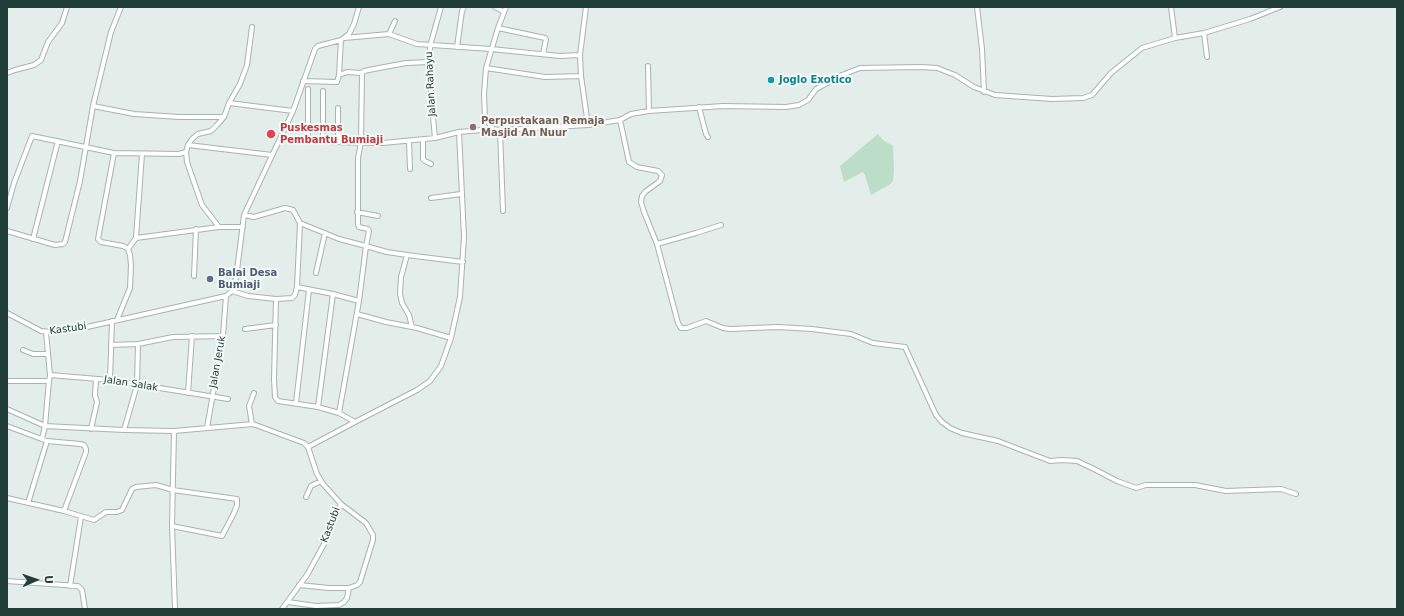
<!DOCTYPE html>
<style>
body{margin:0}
#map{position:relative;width:1404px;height:616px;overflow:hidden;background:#e3ede9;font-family:"DejaVu Sans",sans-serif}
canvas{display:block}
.frame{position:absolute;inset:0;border:8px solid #223e39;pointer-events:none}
.north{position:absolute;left:16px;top:560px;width:40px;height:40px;-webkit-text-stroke:3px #f3f9f7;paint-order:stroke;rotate:88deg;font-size:11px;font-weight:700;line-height:16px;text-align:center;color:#223e39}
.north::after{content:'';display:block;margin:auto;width:14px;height:18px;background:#223e39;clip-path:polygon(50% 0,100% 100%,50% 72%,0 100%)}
</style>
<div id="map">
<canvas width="1404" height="616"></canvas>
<div class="frame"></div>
<div class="north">U</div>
</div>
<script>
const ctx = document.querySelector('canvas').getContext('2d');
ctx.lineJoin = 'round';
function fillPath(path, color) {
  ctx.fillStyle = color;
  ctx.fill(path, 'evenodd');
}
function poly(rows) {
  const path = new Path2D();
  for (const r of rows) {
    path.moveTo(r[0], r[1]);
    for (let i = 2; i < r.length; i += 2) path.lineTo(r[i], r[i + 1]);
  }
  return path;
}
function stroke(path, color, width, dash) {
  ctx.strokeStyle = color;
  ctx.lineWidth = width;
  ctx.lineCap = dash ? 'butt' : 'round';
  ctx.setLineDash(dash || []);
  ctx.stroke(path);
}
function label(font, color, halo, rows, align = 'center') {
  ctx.font = font + ' "DejaVu Sans",sans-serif';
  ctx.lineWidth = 4;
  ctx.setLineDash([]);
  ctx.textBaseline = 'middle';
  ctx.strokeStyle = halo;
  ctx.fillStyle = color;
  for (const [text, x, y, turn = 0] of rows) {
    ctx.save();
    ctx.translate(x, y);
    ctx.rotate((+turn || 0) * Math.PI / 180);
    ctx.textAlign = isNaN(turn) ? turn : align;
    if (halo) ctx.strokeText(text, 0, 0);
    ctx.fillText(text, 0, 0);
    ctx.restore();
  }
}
fillPath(poly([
 [878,134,883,140,893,146,894,171,893,181,889,185,871,195,865,175,863,172,844,182,840,166]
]), '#bcdec8');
const minor = poly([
 [495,7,504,12],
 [977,7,982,49,984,92],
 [1171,7,1175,38],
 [498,28,545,38,546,39,543,54],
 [1204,33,1207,57],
 [389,34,395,21],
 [344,38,389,34,417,44,491,49,560,56,580,55],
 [457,47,462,11,464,7],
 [648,66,649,111],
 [486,68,545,77,581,76],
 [7,73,15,70,34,65,41,60,48,42,62,23,67,7],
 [339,75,347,72,362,73],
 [303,81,337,82,339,75,341,40],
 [308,89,308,141],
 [323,91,323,142],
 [229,103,240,84,247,65,252,27],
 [93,106,134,114,179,117,224,117],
 [699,107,706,134,708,137],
 [338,108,338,142],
 [620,120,629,162,637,167,658,171,662,175,660,181,645,192,642,196,641,202,644,212,657,244,678,323,681,328,687,328,706,321,723,328,730,329,778,327,812,329,851,334,873,343,905,347,936,415,942,422,950,428,962,433,998,441,1050,461,1062,460,1077,461,1094,469,1117,481,1136,488,1146,485,1195,485,1226,491,1281,489,1296,494],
 [588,125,620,120,631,114,649,111,723,106,786,107,799,105,808,100,816,89,842,75,860,68,921,67,937,68,955,75,974,87,995,95,1052,99,1083,98,1092,95,1111,73,1142,48,1175,38,1204,33,1250,19,1280,7],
 [493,129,485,118,484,94,486,68,498,28,506,7],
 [500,130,503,211],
 [435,138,431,96,430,46,441,7],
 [280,139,331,142,383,143,435,138,459,132,493,129,500,130,588,125,581,76,580,55,586,7],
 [423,139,423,159,425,161,431,164],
 [409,141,410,169],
 [188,145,272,155],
 [114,153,98,239,101,242,123,246,128,249],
 [431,198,461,194],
 [7,208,14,183,32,136,114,153,179,154,186,152],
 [357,212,378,216],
 [244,215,254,217,285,208,293,210,300,223],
 [243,227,219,227,202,205,187,162,186,152,188,145,192,139,198,134,211,131,217,125,224,117,229,103,293,111],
 [7,231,55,245,63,244,65,242,80,181,93,106,111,32,121,7],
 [136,238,142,154],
 [33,239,58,141],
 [657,244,696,233,721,225],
 [316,273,325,233],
 [194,276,196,229],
 [297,287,300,223,339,239,366,246,369,231,368,229,359,227,358,224,358,158,361,142,362,73,364,71,379,68,406,63,430,62],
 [232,291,248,296,276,299,274,379,275,397,278,401,318,407,339,413,355,422,417,390,430,381,441,366,451,338,460,297,464,237,459,132],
 [276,299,292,298,295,295,297,287,333,294,359,301,366,246,387,252,407,255],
 [7,313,41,331,51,332,87,327,226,296,232,291,236,278,244,215,293,111,315,49,318,46,341,40,349,34,354,24,359,7],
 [357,314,386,322,417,328,451,338],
 [117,320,130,288,131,265,130,255,128,249,136,238,219,227],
 [412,327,409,315,402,303,400,294,401,277,407,255,463,262],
 [245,329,276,325],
 [111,345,138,344],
 [23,350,33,354,48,354],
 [50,375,110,380,228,399],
 [110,380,112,321],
 [7,381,49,381,50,375,46,332],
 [188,393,192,336],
 [296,403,309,290],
 [318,407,333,294],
 [7,409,45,426,49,381],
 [339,413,359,301],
 [252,424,249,406,254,393],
 [7,426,47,441,28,503],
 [207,428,223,336,226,296],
 [91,429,97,402,95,395,96,379],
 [124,430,137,385,138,344,173,337,223,336],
 [174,431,253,424,304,443,308,447,317,474,323,484,341,504,323,546,307,575,282,609],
 [42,439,45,426,124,430,174,431,172,526,175,609],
 [47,441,80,444,84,445,86,449,86,452,64,511],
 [308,447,355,422],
 [306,497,311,486,321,481],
 [7,498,64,511,94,520,106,512,117,512,122,510,132,489,136,487,156,485,173,490,237,499,237,505,234,513,222,536,172,526],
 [7,581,78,586,82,590,85,609],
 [299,585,329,588,349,588,357,585,360,582,373,540,373,535,366,523,341,504],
 [70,586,81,517],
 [288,602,316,606,339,605,344,602,347,598,349,588]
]);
stroke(minor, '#a5b5b1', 6);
stroke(minor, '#fff', 4);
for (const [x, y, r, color] of [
 [771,80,4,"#0f9aa8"],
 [473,127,4,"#8d6e63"],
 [271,134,5,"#e0444e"],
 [210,279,4,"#5c6f8a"]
]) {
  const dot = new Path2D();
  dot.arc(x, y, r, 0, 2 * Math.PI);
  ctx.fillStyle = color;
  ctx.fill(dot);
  stroke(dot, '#f3f9f7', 1.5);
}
label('bold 10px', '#0d838f', '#f3f9f7', [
 ["Joglo Exotico",779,80]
], 'left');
label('10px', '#223e39', '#f3f9f7', [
 ["Jalan Rahayu",431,84,-93],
 ["Kastubi",68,329,-8],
 ["Jalan Jeruk",218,362,-80],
 ["Jalan Salak",131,384,9],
 ["Kastubi",331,525,-69]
]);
label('bold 10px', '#785e54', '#f3f9f7', [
 ["Perpustakaan Remaja",481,121],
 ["Masjid An Nuur",481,133]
], 'left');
label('bold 10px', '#be3a42', '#f3f9f7', [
 ["Puskesmas",280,128],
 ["Pembantu Bumiaji",280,140]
], 'left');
label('bold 10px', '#4e5e75', '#f3f9f7', [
 ["Balai Desa",218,273],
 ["Bumiaji",218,285]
], 'left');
</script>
